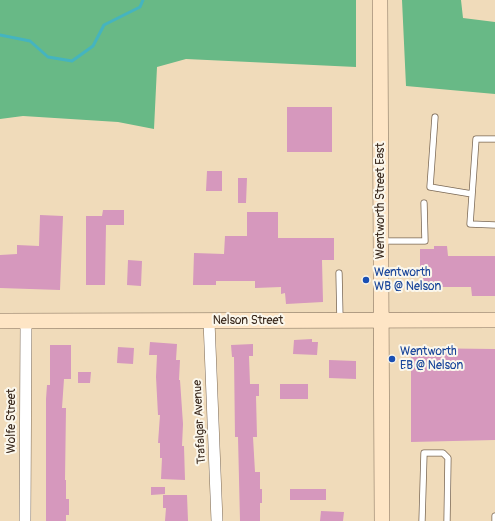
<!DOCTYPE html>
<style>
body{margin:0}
canvas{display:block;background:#f0dbba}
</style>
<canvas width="495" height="521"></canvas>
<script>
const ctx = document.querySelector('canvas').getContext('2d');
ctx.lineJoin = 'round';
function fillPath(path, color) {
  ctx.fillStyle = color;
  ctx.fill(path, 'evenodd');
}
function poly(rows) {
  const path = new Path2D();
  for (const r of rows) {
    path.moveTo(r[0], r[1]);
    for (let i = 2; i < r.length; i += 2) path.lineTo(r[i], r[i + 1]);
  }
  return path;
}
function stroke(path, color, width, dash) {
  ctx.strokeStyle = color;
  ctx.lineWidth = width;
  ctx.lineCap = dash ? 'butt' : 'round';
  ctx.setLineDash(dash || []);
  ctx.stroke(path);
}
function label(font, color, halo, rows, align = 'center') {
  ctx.font = font + ' Pangolin,sans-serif';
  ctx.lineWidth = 4;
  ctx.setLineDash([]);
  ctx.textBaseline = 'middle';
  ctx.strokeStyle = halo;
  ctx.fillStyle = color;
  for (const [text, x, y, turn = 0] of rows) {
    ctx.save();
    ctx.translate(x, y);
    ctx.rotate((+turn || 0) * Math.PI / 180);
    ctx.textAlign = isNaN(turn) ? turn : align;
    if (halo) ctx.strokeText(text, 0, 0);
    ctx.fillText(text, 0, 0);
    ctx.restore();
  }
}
fillPath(poly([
 [0,0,356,0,356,67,186,59,157,67,154,129,118,122,23,116,0,119],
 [402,0,461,0,463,18,495,22,495,94,406,86]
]), '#68b986');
stroke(poly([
 [0,35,30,41,48,57,72,61,93,46,104,25,140,7,143,0]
]), '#45b4bf', 3);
fillPath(poly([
 [287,107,332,107,332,152,287,152],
 [207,171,222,171,222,191,206,191],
 [238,178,247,178,246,203,238,203],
 [103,210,124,210,124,225,106,225,105,285,86,285,86,216,102,216],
 [247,212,278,212,278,238,334,238,334,260,322,260,323,302,286,304,285,293,281,294,281,287,255,288,255,281,216,281,216,285,193,285,194,253,224,254,225,236,247,236],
 [40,215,63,216,60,290,0,288,0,255,17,254,17,245,39,246],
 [434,246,447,246,448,256,495,256,495,296,472,296,471,287,423,287,423,268,420,268,420,249,434,249],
 [128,260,142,261,141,286,127,285],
 [312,339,312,342,318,342,317,355,293,354,294,340],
 [150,342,177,344,176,360,180,360,179,380,180,380,183,424,182,446,184,446,185,480,161,479,162,458,160,458,160,443,158,443,160,415,158,415,156,377,157,355,149,355],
 [253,344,253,356,249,356,250,384,259,384,259,396,256,396,257,437,253,437,255,472,260,472,260,489,262,489,262,503,260,503,260,521,240,521,238,437,235,437,234,357,232,357,231,345],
 [50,345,71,345,71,379,64,379,62,408,66,408,65,480,66,480,66,499,69,499,69,515,66,515,66,521,46,521,46,399,47,385,50,385],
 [118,347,134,348,133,364,117,363],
 [411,348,495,349,495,440,411,442],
 [329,360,356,361,356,379,329,378],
 [78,372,91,372,90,383,78,383],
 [280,384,308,384,308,399,280,399],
 [151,487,165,487,165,494,151,495],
 [290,489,326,489,326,500,290,500],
 [163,495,187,495,188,521,165,521,166,508,163,508],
 [321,511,344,512,343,521,320,521]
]), '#d698bd');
const lane = poly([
 [435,117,430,187,472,194],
 [495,139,476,139,470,224,495,225],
 [382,241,425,241,424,203],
 [339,273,340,320],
 [422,521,424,453,443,453,448,458,447,521],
 [495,521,495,516]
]);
const street = poly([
 [209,321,217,521],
 [25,521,26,322]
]);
const secondary = poly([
 [380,0,382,521],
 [0,321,495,320]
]);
stroke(lane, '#7a6855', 7);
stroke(street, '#7a6855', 12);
stroke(secondary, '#7a6855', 16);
stroke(lane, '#fff', 5.5);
stroke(street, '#fff', 11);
stroke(secondary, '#fee5c5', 15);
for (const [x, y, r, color] of [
 [366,280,4,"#1a4fb4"],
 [392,359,4,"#1a4fb4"]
]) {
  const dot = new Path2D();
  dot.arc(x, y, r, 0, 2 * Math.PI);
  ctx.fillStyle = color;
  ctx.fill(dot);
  stroke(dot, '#fbf7ec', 1.5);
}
label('12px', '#3b2a1e', '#fbf7ec', [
 ["Wentworth Street East",381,201,-90],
 ["Nelson Street",248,321],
 ["Wolfe Street",12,421,-90],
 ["Trafalgar Avenue",200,422,-93]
]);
label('12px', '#164399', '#fbf7ec', [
 ["Wentworth",374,273],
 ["WB @ Nelson",374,287],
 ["Wentworth",400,352],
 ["EB @ Nelson",400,366]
], 'left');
</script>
